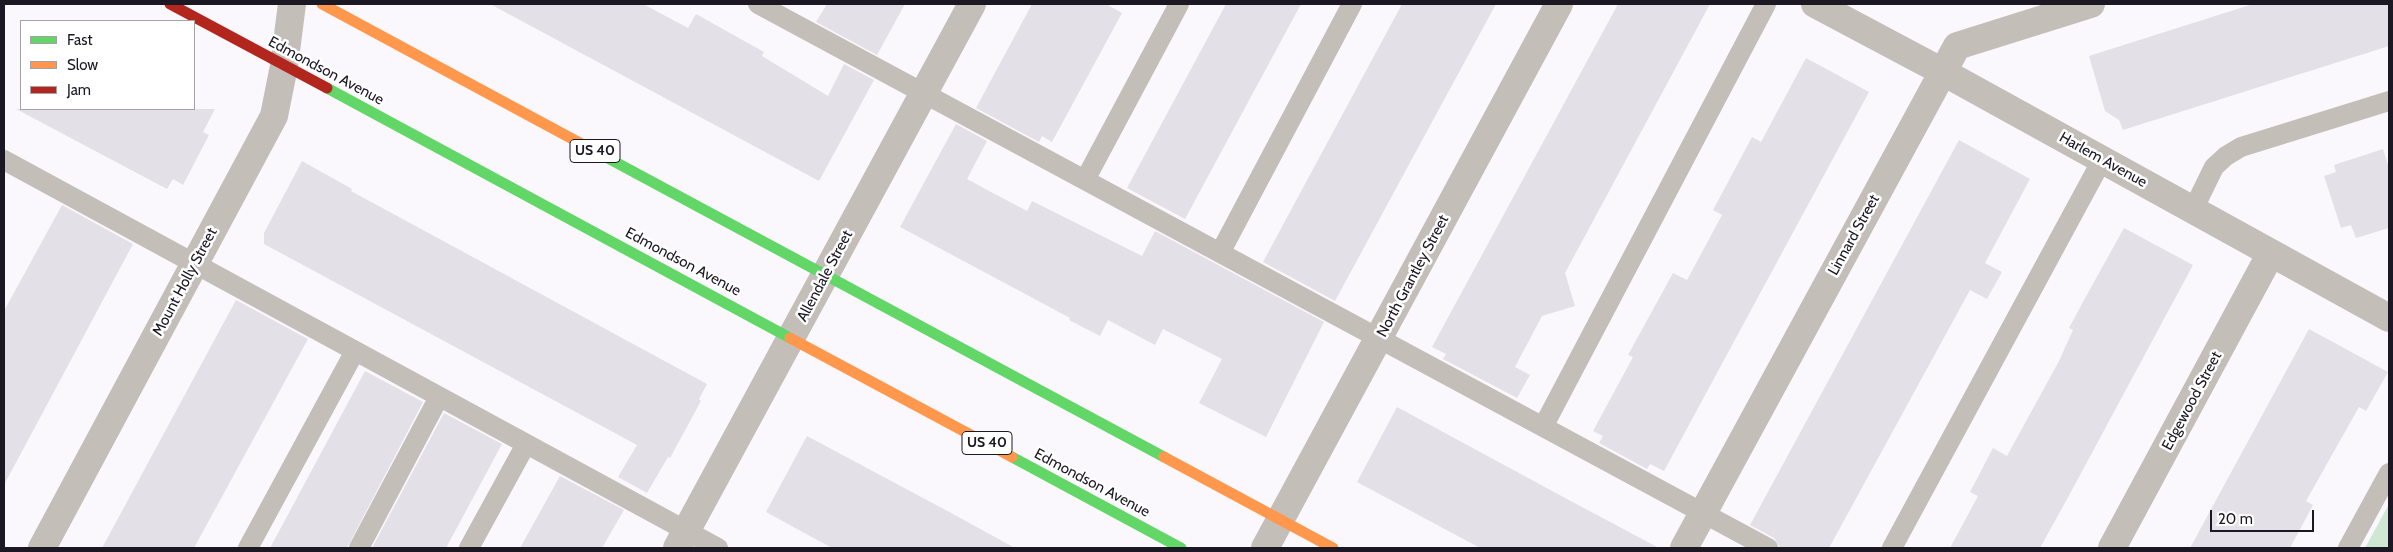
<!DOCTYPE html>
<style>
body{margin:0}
#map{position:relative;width:2393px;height:552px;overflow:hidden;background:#faf8fd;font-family:Cabin,sans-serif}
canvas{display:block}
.frame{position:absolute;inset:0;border:5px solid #1b1723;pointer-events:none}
.legend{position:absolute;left:20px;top:20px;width:175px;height:90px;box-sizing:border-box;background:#fff;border:1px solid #a4a2a7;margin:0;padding:6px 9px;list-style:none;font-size:15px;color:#1b1723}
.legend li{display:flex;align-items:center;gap:10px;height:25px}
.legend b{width:25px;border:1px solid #a4a2a7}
.scale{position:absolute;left:2210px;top:510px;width:104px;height:22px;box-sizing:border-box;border:2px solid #1b1723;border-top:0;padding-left:6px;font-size:15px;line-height:18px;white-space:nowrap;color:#1b1723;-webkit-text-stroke:4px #fff;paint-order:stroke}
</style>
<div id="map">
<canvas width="2393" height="552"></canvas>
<div class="frame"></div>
<ul class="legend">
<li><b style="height:6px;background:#63d668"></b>Fast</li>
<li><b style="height:6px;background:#ff974d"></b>Slow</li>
<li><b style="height:6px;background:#b3261e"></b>Jam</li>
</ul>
<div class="scale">20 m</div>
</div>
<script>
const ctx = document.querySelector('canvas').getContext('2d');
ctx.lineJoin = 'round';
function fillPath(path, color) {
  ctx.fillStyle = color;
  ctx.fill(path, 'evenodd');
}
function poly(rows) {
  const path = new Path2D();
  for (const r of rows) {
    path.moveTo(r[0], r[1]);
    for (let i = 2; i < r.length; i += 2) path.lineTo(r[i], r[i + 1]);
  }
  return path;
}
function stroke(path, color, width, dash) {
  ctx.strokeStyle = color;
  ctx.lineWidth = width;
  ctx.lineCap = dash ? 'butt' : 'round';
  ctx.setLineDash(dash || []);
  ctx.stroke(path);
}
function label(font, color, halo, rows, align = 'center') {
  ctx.font = font + ' Cabin,sans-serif';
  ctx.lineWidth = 5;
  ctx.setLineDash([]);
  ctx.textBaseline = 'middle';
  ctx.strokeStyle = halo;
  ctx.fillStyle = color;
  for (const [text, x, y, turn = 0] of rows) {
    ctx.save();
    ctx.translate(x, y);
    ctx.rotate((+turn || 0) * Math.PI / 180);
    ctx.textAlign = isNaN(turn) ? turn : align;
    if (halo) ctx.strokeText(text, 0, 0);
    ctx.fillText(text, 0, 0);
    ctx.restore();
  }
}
fillPath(poly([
 [2389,504,2389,548,2365,548]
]), '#cfe8d3');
fillPath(poly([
 [490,4,643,4,688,28,696,14,764,52,762,56,828,96,844,64,874,80,819,181],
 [827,4,905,4,877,55,816,22],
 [1032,4,1106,4,1122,13,1052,142,1042,136,1039,142,976,108],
 [1226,4,1301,4,1185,219,1127,188],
 [1402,4,1496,4,1335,301,1263,262],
 [1618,4,1710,4,1565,273,1575,306,1542,316,1515,367,1530,375,1517,398,1443,359,1446,354,1432,347],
 [2253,4,2389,4,2389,46,2123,130,2119,120,2105,111,2089,56],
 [1806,58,1869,92,1664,471,1650,464,1647,469,1599,443,1603,436,1593,431,1633,357,1628,355,1673,273,1687,280,1722,215,1713,210,1728,182,1752,137,1761,142],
 [16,109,215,109,203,132,209,135,183,185,173,179,167,189],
 [956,124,987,141,967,179,993,193,1027,211,1032,201,1142,256,1155,231,1324,322,1266,437,1199,403,1222,359,1163,329,1155,345,1108,320,1100,336,1069,320,1070,318,900,227],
 [1959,140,2030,179,1985,263,2002,272,1987,299,1970,290,1829,548,1780,548,1774,538,1750,525],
 [2383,149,2389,168,2389,228,2356,238,2351,225,2341,228,2324,176,2336,172,2334,165],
 [302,161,352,189,351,191,707,384,699,399,701,401,670,458,668,457,647,493,618,477,637,445,264,244,264,233],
 [62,205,133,244,4,485,4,311],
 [2124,228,2193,265,2072,490,2040,548,1950,548,1978,496,1970,492,1993,448,2007,456,2059,361,2073,330,2069,328,2084,300],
 [236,300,308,339,194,548,102,548],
 [2309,329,2388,372,2366,411,2359,407,2306,501,2313,505,2290,548,2190,548],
 [365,371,423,402,347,548,270,548],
 [1397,407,1567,499,1659,548,1480,548,1357,482],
 [444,413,502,444,446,548,372,548],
 [807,436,953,514,1015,548,832,548,766,512],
 [560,476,624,510,602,548,520,548]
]), '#e3e0e8');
stroke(poly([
 [758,4,1768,548],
 [4,160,718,548],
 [1085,180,1179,4],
 [2193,210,2214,167,2226,156,2241,147,2389,101],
 [1220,253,1352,4],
 [1543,427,1766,4],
 [248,548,355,351],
 [359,548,439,397],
 [469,548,526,444],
 [1892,548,2102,160],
 [2348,548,2389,473]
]), '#c4beb9', 20);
stroke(poly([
 [1815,4,1943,72,2389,318],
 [42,548,274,116,284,66,292,4],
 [677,548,972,4],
 [1265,548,1559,4],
 [1684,548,1957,46,2091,4],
 [2112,548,2271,253]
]), '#c4beb9', 28);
stroke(poly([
 [327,88,790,338],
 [591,149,1164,457],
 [1012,457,1181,548]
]), '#63d668', 11);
stroke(poly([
 [322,4,591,149],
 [790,338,1012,457],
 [1164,457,1333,548]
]), '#ff974d', 11);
stroke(poly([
 [170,4,327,88]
]), '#b3261e', 11);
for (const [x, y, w] of [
 [595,151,50],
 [987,443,50]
]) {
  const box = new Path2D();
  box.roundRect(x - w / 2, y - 11.5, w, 23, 4);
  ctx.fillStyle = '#fff';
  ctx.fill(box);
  stroke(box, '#1b1723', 1);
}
label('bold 14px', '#1b1723', null, [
 ["US 40",595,151],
 ["US 40",987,443]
]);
label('15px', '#1b1723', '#fff', [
 ["Edmondson Avenue",326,71,28],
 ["Harlem Avenue",2103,160,29],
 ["Linnard Street",1854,235,-61],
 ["Edmondson Avenue",683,262,28],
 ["Allendale Street",825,276,-62],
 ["North Grantley Street",1413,276,-62],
 ["Mount Holly Street",185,282,-62],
 ["Edgewood Street",2192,401,-62],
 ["Edmondson Avenue",1092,483,28]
]);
</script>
